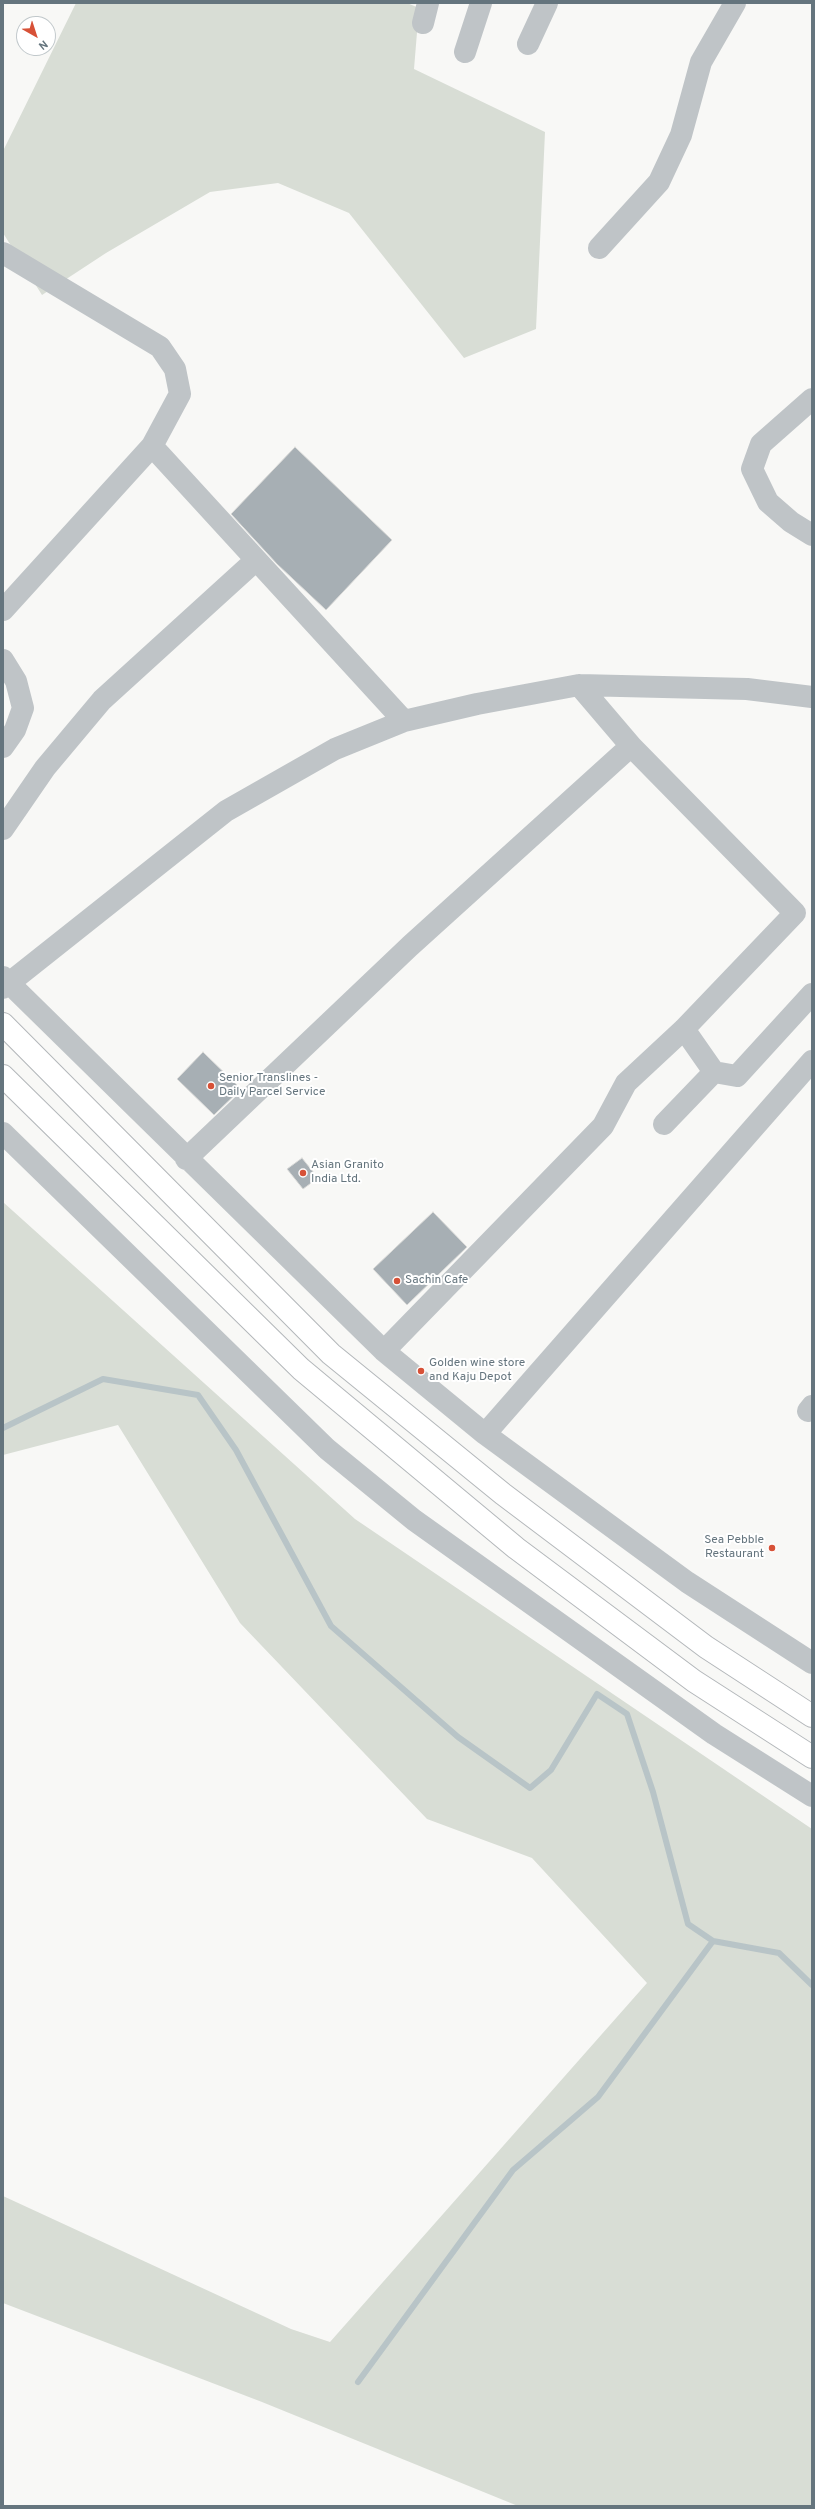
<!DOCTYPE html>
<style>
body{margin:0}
#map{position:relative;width:815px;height:2509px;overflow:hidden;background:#f8f8f6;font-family:Overpass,sans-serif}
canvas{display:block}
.frame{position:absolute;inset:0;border:4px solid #65757e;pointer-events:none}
.north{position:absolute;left:16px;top:16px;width:40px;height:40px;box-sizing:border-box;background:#fff;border:1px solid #c1c8cb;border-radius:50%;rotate:141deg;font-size:11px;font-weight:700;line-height:16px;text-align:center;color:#65757e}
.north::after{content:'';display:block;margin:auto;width:14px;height:18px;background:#d75137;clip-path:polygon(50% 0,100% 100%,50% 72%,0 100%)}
</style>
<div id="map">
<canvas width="815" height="2509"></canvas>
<div class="frame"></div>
<div class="north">N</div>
</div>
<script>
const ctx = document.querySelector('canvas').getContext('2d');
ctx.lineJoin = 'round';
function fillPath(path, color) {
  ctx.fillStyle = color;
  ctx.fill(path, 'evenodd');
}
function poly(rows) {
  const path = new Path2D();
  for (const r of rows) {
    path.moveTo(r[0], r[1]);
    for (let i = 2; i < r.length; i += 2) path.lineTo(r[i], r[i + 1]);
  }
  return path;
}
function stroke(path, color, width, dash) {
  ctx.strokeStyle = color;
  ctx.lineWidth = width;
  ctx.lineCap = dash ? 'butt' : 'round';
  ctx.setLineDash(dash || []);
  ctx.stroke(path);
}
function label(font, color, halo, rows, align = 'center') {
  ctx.font = font + ' Overpass,sans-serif';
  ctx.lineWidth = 4;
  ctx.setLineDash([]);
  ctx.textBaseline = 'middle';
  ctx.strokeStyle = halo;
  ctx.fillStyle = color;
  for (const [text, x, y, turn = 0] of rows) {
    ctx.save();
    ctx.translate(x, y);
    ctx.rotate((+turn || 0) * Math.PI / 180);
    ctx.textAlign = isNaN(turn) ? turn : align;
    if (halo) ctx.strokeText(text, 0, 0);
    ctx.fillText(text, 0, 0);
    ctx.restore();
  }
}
fillPath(poly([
 [76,3,407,3,419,8,414,69,545,132,536,329,464,358,349,213,278,183,210,192,106,253,42,295,3,233,3,151],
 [3,1202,355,1519,812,1829,812,2506,518,2506,262,2402,3,2303,3,2196,291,2329,330,2342,647,1983,532,1858,427,1819,240,1623,118,1425,3,1455]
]), '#d8ddd5');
stroke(poly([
 [3,1428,103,1379,198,1395,236,1450,331,1626,458,1737,530,1788,551,1770,597,1694,627,1714,653,1792,688,1924,713,1941,779,1953,812,1985],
 [358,2382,513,2170,598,2097,713,1941]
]), '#b8c4c7', 6);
const building = poly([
 [295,447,392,540,326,610,277,564,231,514,295,447],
 [203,1052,241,1089,214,1115,177,1079,203,1052],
 [302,1158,318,1178,303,1189,287,1169,302,1158],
 [433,1212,467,1247,407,1305,373,1269,433,1212]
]);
fillPath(building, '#a7afb4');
stroke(building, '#dadad8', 1);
const highway = poly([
 [3,1024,331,1354,503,1494,706,1647,812,1716],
 [3,1076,301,1369,516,1548,694,1681,812,1757]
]);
stroke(highway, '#b3b7ba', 24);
stroke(poly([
 [423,23,428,3],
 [528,44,547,3],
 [465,52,481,3],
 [599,248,659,182,681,135,701,62,735,3],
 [3,253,160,347,175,369,180,394,152,446,3,610],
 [812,399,761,444,752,469,768,502,791,522,812,535],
 [152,446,404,721],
 [3,660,16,681,23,708,15,730,3,747],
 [3,829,45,768,102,700,256,560],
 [3,977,384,1351,485,1434,687,1582,812,1663],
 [3,988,226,811,335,749,404,721,477,704,579,685,747,689,812,697],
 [714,1072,737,1076,812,994],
 [664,1124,714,1072,684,1029],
 [3,1133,327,1449,414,1520,714,1734,812,1796],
 [186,1159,410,946,631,746,579,685],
 [384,1351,603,1126,626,1083,684,1029,795,913,631,746],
 [808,1411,812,1406],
 [485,1434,812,1061]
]), '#bfc4c7', 22);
stroke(highway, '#fff', 22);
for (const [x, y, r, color] of [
 [211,1086,4,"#d75137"],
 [303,1173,4,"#d75137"],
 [397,1281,4,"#d75137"],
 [421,1371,4,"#d75137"],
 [772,1548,4,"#d75137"]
]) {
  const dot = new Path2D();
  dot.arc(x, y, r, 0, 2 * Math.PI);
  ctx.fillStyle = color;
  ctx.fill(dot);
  stroke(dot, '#fff', 1.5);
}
label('12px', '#65757e', '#fff', [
 ["Senior Translines -",219,1079],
 ["Daily Parcel Service",219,1093],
 ["Asian Granito",311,1166],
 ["India Ltd.",311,1180],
 ["Sachin Cafe",405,1281],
 ["Golden wine store",429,1364],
 ["and Kaju Depot",429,1378],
 ["Sea Pebble",764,1541,"right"],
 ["Restaurant",764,1555,"right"]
], 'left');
</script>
